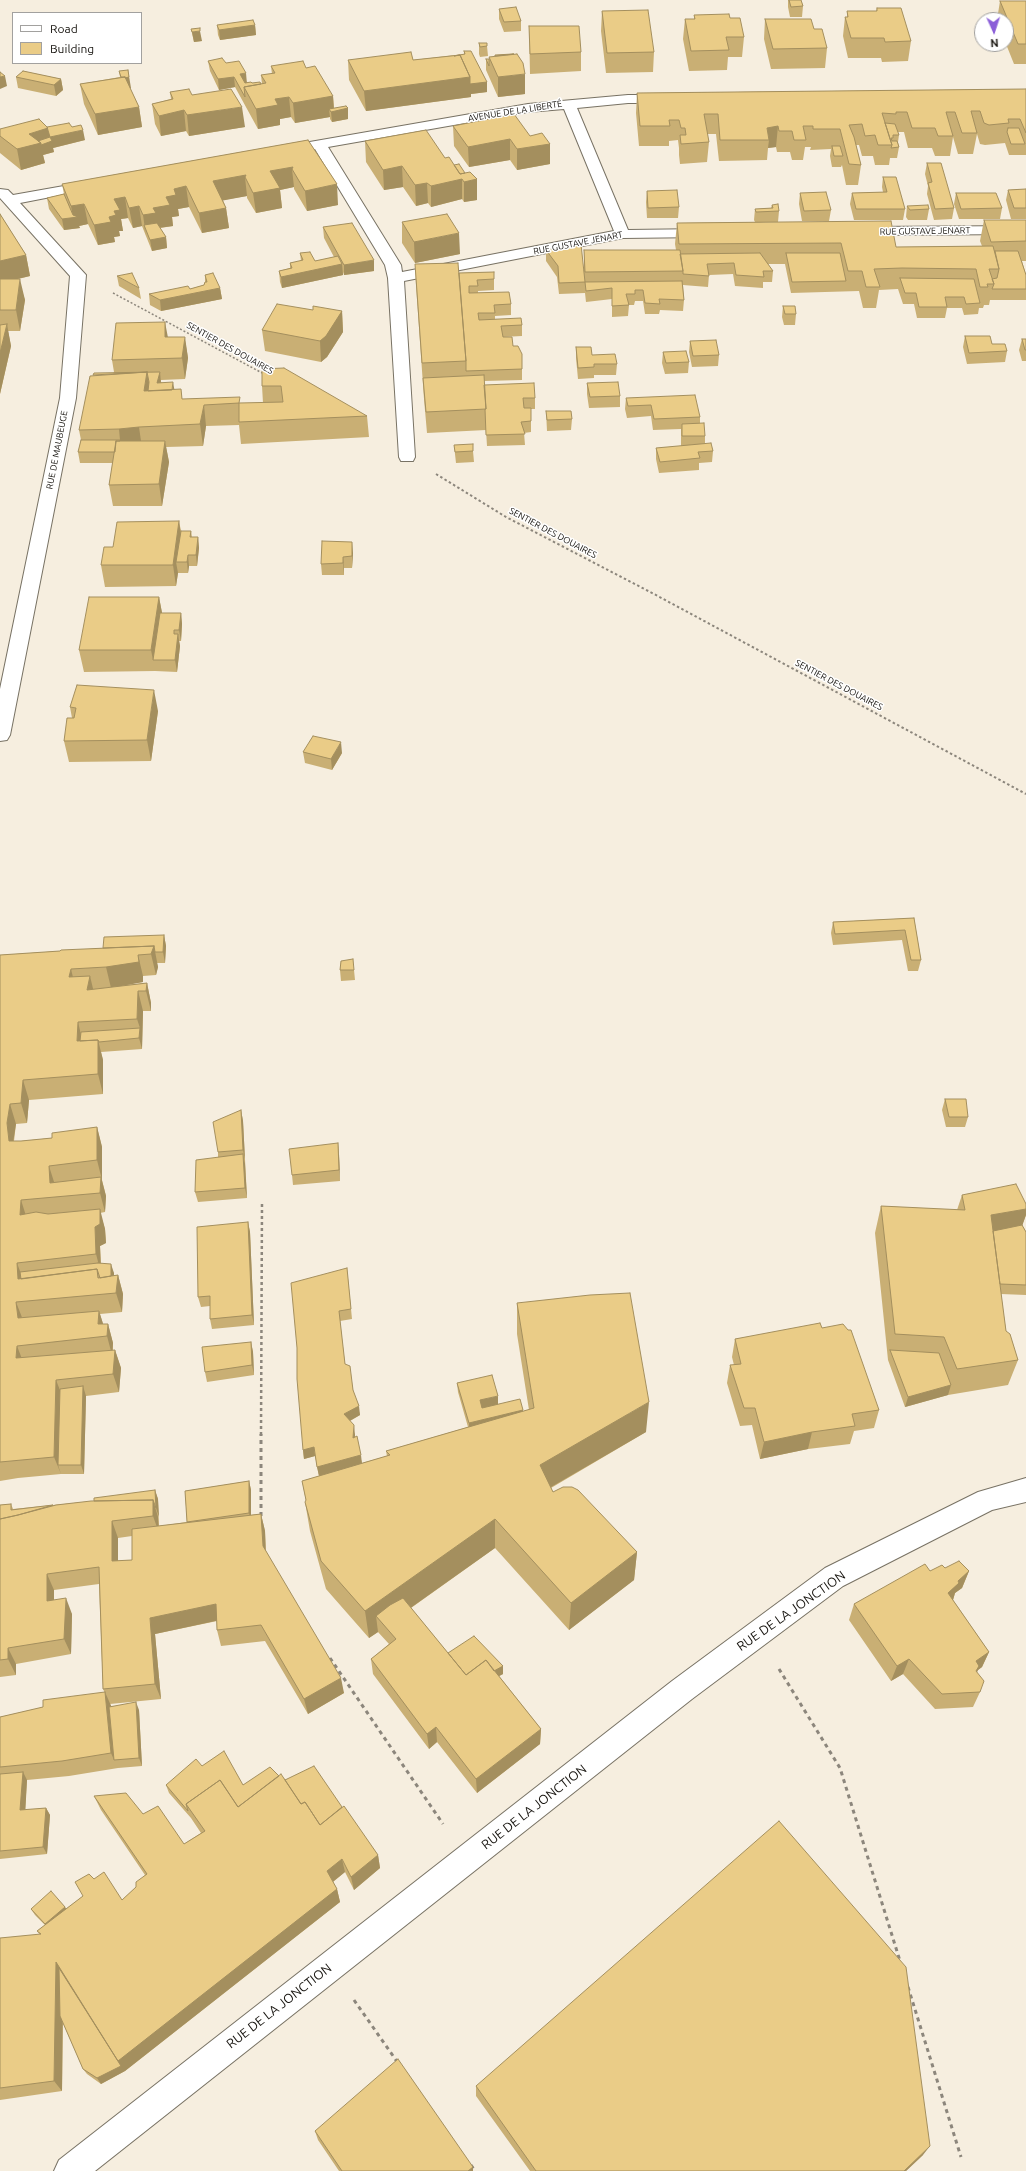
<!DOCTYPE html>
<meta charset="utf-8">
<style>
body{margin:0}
#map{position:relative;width:1026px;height:2171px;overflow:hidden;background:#f6eedf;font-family:Ubuntu,sans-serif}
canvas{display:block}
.legend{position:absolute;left:12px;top:12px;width:130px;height:52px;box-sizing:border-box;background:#fff;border:1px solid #a2a19f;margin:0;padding:5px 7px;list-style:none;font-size:12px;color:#16130e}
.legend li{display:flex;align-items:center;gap:8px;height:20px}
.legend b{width:20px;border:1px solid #a2a19f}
.north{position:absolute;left:974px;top:12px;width:40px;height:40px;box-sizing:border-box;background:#fff;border:1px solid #a2a19f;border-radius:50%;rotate:177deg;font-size:11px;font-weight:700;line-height:16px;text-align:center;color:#16130e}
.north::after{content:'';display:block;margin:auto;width:14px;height:18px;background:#8b5ed8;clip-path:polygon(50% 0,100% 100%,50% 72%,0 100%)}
</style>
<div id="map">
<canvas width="1026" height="2171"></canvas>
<ul class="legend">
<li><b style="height:5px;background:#fff"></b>Road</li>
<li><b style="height:11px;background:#eacc87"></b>Building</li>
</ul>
<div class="north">N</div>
</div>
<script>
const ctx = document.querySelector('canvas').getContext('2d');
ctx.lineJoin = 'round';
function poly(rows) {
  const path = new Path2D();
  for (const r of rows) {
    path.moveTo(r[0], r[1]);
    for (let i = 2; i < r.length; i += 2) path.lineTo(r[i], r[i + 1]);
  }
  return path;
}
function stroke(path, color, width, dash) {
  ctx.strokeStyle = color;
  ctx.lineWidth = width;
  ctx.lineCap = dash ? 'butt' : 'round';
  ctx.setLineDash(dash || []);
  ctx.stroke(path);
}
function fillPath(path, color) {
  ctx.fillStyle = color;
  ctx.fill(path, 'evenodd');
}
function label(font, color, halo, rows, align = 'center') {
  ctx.font = font + ' Ubuntu,sans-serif';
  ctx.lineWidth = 3;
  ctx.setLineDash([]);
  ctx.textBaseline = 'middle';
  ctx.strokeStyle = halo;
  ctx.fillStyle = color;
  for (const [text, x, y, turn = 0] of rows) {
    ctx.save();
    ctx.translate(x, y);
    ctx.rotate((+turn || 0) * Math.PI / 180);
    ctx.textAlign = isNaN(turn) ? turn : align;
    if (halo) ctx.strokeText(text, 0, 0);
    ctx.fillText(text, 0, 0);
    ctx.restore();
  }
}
const street = poly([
 [628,95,667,95,674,99,667,103,628,103,577,108,628,230,705,229,710,230,712,233,710,236,705,237,623,238,404,281,415,457,413,461,401,461,399,457,388,278,385,265,315,149,281,155,274,151,281,147,528,104,628,95],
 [564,109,614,231,402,272,401,265,328,147,528,112,564,109],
 [92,181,97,182,99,185,97,188,20,203,86,275,76,398,10,735,7,740,0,741,0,689,60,398,70,276,0,198,0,189,8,190,13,195,92,181],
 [1026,226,1026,234,864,235,859,234,857,231,859,228,864,227,1026,226],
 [1026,1478,1026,1502,992,1510,843,1586,692,1699,95,2171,54,2171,59,2160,672,1681,825,1568,978,1492,1026,1478]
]);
stroke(street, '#787264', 2);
stroke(poly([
 [113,293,264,374]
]), '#8c867c', 1.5, [2, 2]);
stroke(poly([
 [436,474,506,517,654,594,1026,794]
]), '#8c867c', 2, [2.5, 2.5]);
stroke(poly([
 [261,1435,262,1202]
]), '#8c867c', 2.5, [3, 3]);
stroke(poly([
 [261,1516,261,1434],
 [330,1658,443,1824],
 [779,1669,840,1768,900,1961],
 [908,1987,961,2157],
 [354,2000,398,2063],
 [471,2165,475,2171]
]), '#8c867c', 3, [4, 4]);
fillPath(street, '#fff');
fillPath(poly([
 [788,0,801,0,803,6,802,17,790,17,788,7],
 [1000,1,1026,1,1026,64,1014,64,1006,44,1006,20,997,20],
 [877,8,911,41,908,61,882,62,881,58,848,58,843,36,845,17,847,17,847,11,876,11],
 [499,9,521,21,521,31,504,32,499,19],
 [602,11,654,52,653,72,606,73,601,31],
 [694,15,730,18,744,37,742,57,728,57,727,70,689,71,683,39,685,19,694,19],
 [765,19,814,29,827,48,825,68,771,69,764,39],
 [217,25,255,25,256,35,220,40,218,35],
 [529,26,581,52,581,71,530,74],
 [191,29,202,41,194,42],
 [479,43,487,46,488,56,480,57,479,54],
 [464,51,487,92,471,94,471,97,366,111,349,80,348,60,413,60,464,54],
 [489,57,525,94,498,97,486,70,486,59,489,59],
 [208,61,226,63,247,82,261,84,262,84,261,75,272,74,271,66,306,68,333,96,334,108,348,108,348,119,332,122,330,119,330,117,295,123,291,117,280,119,280,125,258,129,235,87,219,90,210,71],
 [23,71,61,79,63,90,56,96,18,88,16,77],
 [119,71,131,88,130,88,139,107,142,127,98,135,84,104,80,84,120,77],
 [1026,89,1026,155,1009,155,1005,143,985,145,980,144,977,134,973,154,958,154,953,137,950,156,935,156,932,148,908,148,904,132,898,132,899,135,898,142,899,147,897,158,890,158,889,165,875,165,873,156,862,156,859,145,856,145,861,165,858,185,846,185,842,165,841,167,832,167,830,156,831,149,810,150,811,147,805,147,803,160,792,160,790,152,777,152,776,147,768,148,767,160,719,161,716,134,707,134,709,142,707,162,680,164,679,155,679,148,678,140,669,141,669,146,639,146,636,113,637,93],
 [170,92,192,95,245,127,189,136,186,131,161,136,155,124,152,104,171,99],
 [453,126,530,136,550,144,550,164,517,170,510,160,469,167,454,146],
 [47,127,72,127,85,140,53,148,54,152,43,155,45,163,21,170,0,153,0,129],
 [308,140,338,205,307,211,294,189,294,187,280,190,282,208,256,213,247,198,247,196,223,200,226,208,229,228,202,233,189,207,178,209,179,216,172,217,173,226,160,228,166,237,167,248,152,251,142,226,133,228,128,218,121,219,123,231,119,231,120,236,114,237,115,242,98,245,88,224,79,226,80,228,64,230,49,209,47,198,64,194,62,184],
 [365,141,454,165,465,173,477,179,477,200,464,202,462,199,431,207,428,203,416,206,403,187,384,190,366,162],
 [927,163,954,208,952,219,934,220,927,194,928,186,925,174],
 [883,177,905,209,903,220,854,220,850,204,852,193,883,192,882,187],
 [1026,189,1026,219,1011,219,1006,200,1008,190],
 [647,191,679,207,678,218,647,218,646,202],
 [800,193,831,210,829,221,802,221,799,204],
 [956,193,1002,208,1000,219,959,219,954,204],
 [772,205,779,211,778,222,761,222,896,247,982,246,980,241,984,220,1026,220,1026,261,1022,261,1026,275,1026,300,990,300,989,305,984,305,983,308,979,308,978,314,964,315,962,308,947,308,945,318,917,318,914,304,903,304,898,289,879,290,876,308,863,308,859,291,791,293,785,264,768,264,773,271,772,282,763,282,763,288,735,286,733,274,709,275,708,287,683,285,684,300,683,311,660,310,659,314,645,314,643,301,635,301,634,305,629,305,628,316,612,317,612,299,586,302,585,293,559,294,557,277,546,261,546,250,584,270,584,250,676,250,675,244,677,223,755,222,754,220,755,209,771,208],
 [907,206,929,209,927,220,908,220,906,217],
 [0,214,26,255,30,276,18,279,25,300,20,331,8,331,11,346,0,394],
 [402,222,460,254,415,263,402,243],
 [323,227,374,271,344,275,343,272,343,275,282,288,280,282,279,271,290,268,290,263,301,261,300,253,315,261,334,257,324,238],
 [415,264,459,273,494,272,494,290,478,291,478,293,511,304,511,315,495,316,495,319,522,325,522,336,503,337,513,346,522,369,522,380,484,381,484,385,535,398,535,409,531,409,531,432,524,433,525,445,487,446,486,430,427,433,424,399,416,285],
 [205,275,220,288,222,299,161,311,150,305,149,294,190,289,204,285,205,282],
 [117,276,139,288,141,299,119,286],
 [783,306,796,314,795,325,784,325,782,317],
 [313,310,342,311,343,332,327,357,321,362,265,351,262,330],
 [965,336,992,344,1007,351,1005,362,967,364,963,347],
 [168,337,185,340,188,358,185,379,161,380,161,382,174,390,181,389,182,399,240,403,263,403,262,386,262,369,367,416,369,437,241,444,239,425,206,426,203,446,166,447,169,462,162,506,113,506,109,485,113,463,80,463,78,452,81,440,79,430,114,372,112,360],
 [1022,339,1026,339,1026,361,1022,361,1019,350],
 [690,341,719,355,718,366,692,367,689,352],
 [576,347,592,355,617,364,616,375,594,375,594,378,578,379,576,358],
 [663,352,689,362,688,373,665,374,662,363],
 [587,383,620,396,620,407,589,408,587,394],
 [626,398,700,417,700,424,705,436,705,444,713,451,712,462,699,463,699,470,659,473,656,459,656,448,681,446,681,429,653,430,651,416,627,418,625,409],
 [546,411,572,419,571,430,547,431],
 [454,445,473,451,474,462,456,463],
 [179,521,181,531,191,531,192,537,198,537,199,548,197,566,189,566,188,573,178,573,176,586,105,587,101,565,113,547],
 [353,553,352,568,344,568,344,575,322,575,321,564],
 [159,597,162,613,181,613,182,624,181,641,179,641,180,646,177,672,155,671,84,672,79,650],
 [70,707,158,711,151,761,69,762,64,741,72,718],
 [303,752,342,753,332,770,305,763],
 [914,918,921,960,918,971,908,971,902,940,833,945,831,933,833,922],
 [164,935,166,946,165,963,157,963,158,967,156,975,143,976,143,982,124,985,147,983,151,1003,151,1011,143,1011,142,1049,101,1052,103,1060,103,1094,29,1100,27,1123,16,1124,14,1141,21,1141,52,1138,97,1127,102,1147,102,1180,106,1196,105,1212,100,1213,105,1229,106,1243,100,1246,101,1263,114,1273,114,1276,118,1275,123,1294,122,1312,100,1314,103,1324,108,1324,113,1343,113,1350,115,1350,121,1368,119,1392,86,1396,84,1474,61,1474,18,1478,0,1481,0,955,60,951,103,948],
 [341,961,354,970,355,980,341,981,340,970],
 [945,1099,968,1117,965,1127,946,1127,942,1110],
 [241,1110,243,1121,247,1198,198,1202,195,1192,218,1157,218,1152],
 [338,1143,339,1154,340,1181,293,1185,292,1175],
 [962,1195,1026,1204,1026,1215,1022,1225,1026,1232,1026,1295,1001,1294,1006,1331,1018,1360,1008,1385,948,1395,905,1407,888,1360,875,1233,881,1206,957,1210],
 [248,1222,250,1232,254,1325,212,1329,210,1319,210,1306,201,1307,198,1297],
 [347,1268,352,1319,340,1321,345,1364,353,1390,360,1415,350,1421,355,1435,355,1437,362,1463,387,1456,386,1451,468,1427,458,1392,457,1383,498,1404,523,1410,523,1411,529,1410,517,1334,517,1303,646,1432,551,1488,553,1492,637,1552,634,1580,569,1630,495,1548,411,1608,448,1653,503,1666,503,1674,499,1676,541,1729,540,1744,477,1793,437,1742,429,1749,373,1674,371,1659,389,1644,378,1632,369,1638,326,1589,310,1531,305,1502,306,1501,302,1481,319,1476,315,1456,304,1459,303,1450],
 [822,1328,879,1410,874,1428,854,1431,850,1444,808,1449,760,1459,752,1425,740,1426,727,1383,730,1365,734,1365,732,1357,735,1339],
 [251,1342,253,1352,254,1375,207,1382,205,1372],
 [249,1481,251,1490,251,1515,261,1514,265,1531,266,1551,344,1693,308,1714,265,1641,221,1646,217,1630,217,1621,155,1634,161,1699,110,1704,111,1706,139,1710,142,1766,118,1768,69,1776,27,1780,25,1810,46,1808,50,1815,47,1854,0,1859,0,1717,105,1693,103,1689,99,1584,54,1590,54,1600,72,1614,71,1654,16,1664,16,1675,0,1677,0,1505,11,1504,13,1509,94,1501,155,1490,158,1499,159,1526,187,1522,185,1491],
 [132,1536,132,1560,118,1561,118,1538],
 [945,1568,969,1571,962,1588,955,1593,953,1600,989,1652,982,1667,978,1670,977,1672,980,1692,973,1707,935,1709,903,1674,891,1681,849,1620,854,1604,930,1571],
 [202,1766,243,1785,279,1776,342,1807,378,1855,380,1868,354,1890,345,1872,333,1882,337,1889,340,1902,125,2071,101,2084,87,2074,83,2069,63,2023,62,2091,0,2100,0,1938,40,1935,37,1931,45,1925,35,1915,31,1909,65,1907,66,1909,83,1896,94,1879,122,1900,136,1887,145,1875,101,1810,94,1796,143,1814,184,1844,201,1833,191,1818,169,1793,166,1785],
 [476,2086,923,2155,906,2171,530,2171,476,2096],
 [315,2131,473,2167,473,2171,339,2171,318,2140]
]), '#c9af74');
fillPath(poly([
 [255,25,256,35,220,40,219,30],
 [200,31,202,41,194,42,192,32],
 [128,70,131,88,123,89,121,78],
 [246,73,247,84,241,85,240,74],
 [525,74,525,94,498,97,498,77],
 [5,76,7,86,0,89,0,77],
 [234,77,235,87,219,90,218,79],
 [470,77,487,82,487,92,471,94,471,97,366,111,364,91],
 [61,79,63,90,56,96,54,85],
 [333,96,334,111,348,108,348,119,332,122,331,112,329,109,330,117,295,123,293,103],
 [289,97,291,117,280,119,280,125,258,129,256,109,275,99],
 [139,107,142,127,98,135,95,114],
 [242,107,245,127,189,136,187,115],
 [184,110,186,131,161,136,159,116],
 [778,126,776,147,768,148,769,140,767,128],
 [48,128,50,137,83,130,85,140,53,148,54,152,43,155,45,163,21,170,17,149,29,134],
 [510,139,510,160,469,167,468,147],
 [550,144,550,164,517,170,517,149],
 [402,166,403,187,384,190,383,170],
 [293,167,292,169,294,187,280,190,282,208,256,213,253,193,270,171],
 [246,175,245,177,247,196,215,202,213,181],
 [462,179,462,199,431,207,431,186],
 [477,179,477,200,464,202,464,182],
 [427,183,428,203,416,206,415,185],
 [337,184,338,205,307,211,305,191],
 [186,186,189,207,178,209,179,216,172,217,173,226,158,228,144,225,146,236,143,215,153,208,166,197,174,189],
 [125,197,128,218,121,219,123,231,119,231,120,236,114,237,115,242,98,245,94,225,109,217,114,211,114,199],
 [84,204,88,224,79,226,80,228,64,230,62,219,73,217,71,206],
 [139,206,142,226,133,228,129,208],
 [226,208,229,228,202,233,199,213],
 [459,233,460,254,415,263,414,242],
 [166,237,167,248,152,251,150,240],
 [26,255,30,276,0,283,0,261],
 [374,260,374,271,344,275,344,265],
 [342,264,343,275,282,288,281,277],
 [20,279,25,300,20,331,16,310],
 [220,288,222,299,161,311,160,300],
 [342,311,343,332,327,357,321,362,320,341],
 [165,322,169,343,165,337],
 [7,324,11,346,0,394,0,353],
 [185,337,188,358,185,379,182,358],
 [147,372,151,394,144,391],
 [160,372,161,383,157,383],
 [173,382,175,393,171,401],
 [204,405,206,426,203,446,200,424],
 [139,427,142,448,120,463,120,440,119,429],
 [165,441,169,462,162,506,159,484],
 [179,521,182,542,176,562,178,573,176,586,173,565],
 [198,537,199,548,197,566,196,555],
 [352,542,353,553,352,568],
 [188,555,189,566,188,573,187,562],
 [343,557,344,568,344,575,343,563],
 [159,597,163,618,153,660,151,650],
 [181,613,182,624,181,641,179,630],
 [178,634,180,646,177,672,175,660],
 [154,690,158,711,151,761,147,740],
 [341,742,342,753,332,770,331,759],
 [164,935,166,946,165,963,163,952],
 [154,946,158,967,156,975,151,954],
 [138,955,143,976,143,982,111,988,106,967],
 [71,969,76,990,69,977],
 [90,976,95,997,87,990],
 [147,983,151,1003,151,1011,146,991],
 [138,991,143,1011,142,1049,139,1038,140,1028,137,1019],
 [78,1022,83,1043,77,1041],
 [98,1040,103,1060,103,1094,98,1074],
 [23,1080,29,1100,27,1123,21,1103],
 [10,1104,16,1124,13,1143,9,1141,7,1123],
 [241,1110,243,1121,245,1160,243,1150],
 [97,1127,102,1147,102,1180,97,1160],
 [338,1143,339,1154,340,1181,339,1170],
 [243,1154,245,1164,247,1198,245,1188],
 [49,1166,55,1185,50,1183],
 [101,1177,106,1196,105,1212,100,1193],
 [21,1200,27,1219,20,1215],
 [100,1209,105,1229,106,1243,100,1246,101,1273,96,1254,95,1227],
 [1026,1209,1026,1215,1019,1235,985,1232,991,1215],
 [248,1222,250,1232,254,1325,252,1315],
 [17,1263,24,1282,18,1279],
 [111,1264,114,1273,114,1293,111,1286],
 [118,1275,123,1294,122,1312,116,1293],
 [16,1302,23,1320,18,1318],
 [99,1311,105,1330,98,1324],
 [108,1324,113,1343,112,1355,107,1336],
 [251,1342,253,1352,254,1375,252,1365],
 [17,1346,24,1364,16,1358],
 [115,1350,121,1368,119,1392,113,1374],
 [56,1380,63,1398,58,1465,61,1474,54,1457],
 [951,1385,948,1395,905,1407,908,1397],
 [83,1386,86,1396,84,1474,81,1465],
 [498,1396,498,1405,480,1410,480,1400],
 [649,1402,646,1432,539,1494,540,1465],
 [359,1406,360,1415,346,1423,344,1414],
 [523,1410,523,1419,469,1432,469,1423],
 [354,1425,355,1435,354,1448,353,1438],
 [812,1432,808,1449,760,1459,764,1442],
 [314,1447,315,1456,304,1459,303,1450],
 [361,1455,362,1464,319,1476,317,1467],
 [249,1481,251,1490,251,1522,249,1513],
 [155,1490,158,1499,159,1517,156,1508],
 [153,1500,158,1517,159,1533,153,1516],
 [261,1514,265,1531,266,1562,263,1546],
 [495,1519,495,1548,385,1626,376,1616,378,1632,369,1638,365,1611],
 [112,1521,118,1538,118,1578,112,1561],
 [637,1552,634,1580,569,1630,571,1603],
 [969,1571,962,1588,955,1593,953,1600,948,1593,958,1581],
 [47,1574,54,1590,54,1617,47,1601],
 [66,1598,72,1614,71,1654,64,1639],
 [216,1604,220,1620,155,1634,161,1699,155,1684,150,1618],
 [8,1648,16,1664,16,1675,8,1659],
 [989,1652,982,1667,978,1670,972,1682,976,1661],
 [909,1659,903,1674,891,1681,897,1666],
 [503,1666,503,1674,490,1681,490,1673],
 [341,1678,344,1693,308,1714,304,1699],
 [105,1692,112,1708,114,1760,111,1753],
 [136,1702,139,1710,142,1766,139,1758],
 [436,1727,437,1742,429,1749,427,1734],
 [541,1729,540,1744,477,1793,476,1779],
 [23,1772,27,1780,25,1817,20,1810],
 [46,1808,50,1815,47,1854,43,1847],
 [378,1855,380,1868,354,1890,351,1877],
 [342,1859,345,1872,330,1884,327,1871],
 [337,1889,340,1902,125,2071,101,2084,97,2078,63,1974,62,2091,54,2081,56,1962],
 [65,1907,69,1913,49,1930,45,1924],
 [930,2146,923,2155,906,2171,904,2171],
 [473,2167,473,2171,468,2171]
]), '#a48f5e');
const building = poly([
 [789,0,801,0,803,6,791,7,789,0],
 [1000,1,1026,1,1026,44,1018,44,1000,1],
 [516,7,521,21,504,22,499,9,516,7],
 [877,8,901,8,911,41,885,42,884,38,851,38,845,17,848,17,847,11,877,11,877,8],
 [648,10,654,52,607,53,602,11,648,10],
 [729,14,730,18,740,18,744,37,726,37,729,50,691,51,685,19,695,19,694,15,729,14],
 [765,19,811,19,814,29,822,29,827,48,773,49,765,19],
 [253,20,255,25,219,30,217,25,253,20],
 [529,26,579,26,581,52,530,54,529,26],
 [200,28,200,31,192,32,191,29,200,28],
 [479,43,487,43,487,46,480,47,479,43],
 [464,51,471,51,487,82,470,84,470,77,460,55,454,56,465,54,464,51],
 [411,52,413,60,460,55,470,77,364,91,348,60,411,52],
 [513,54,514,54,495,56,495,55,513,54],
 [517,54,523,63,525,74,498,77,489,57,517,54],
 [222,58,226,63,239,61,246,73,240,74,245,83,251,82,252,83,260,82,261,84,244,87,245,97,234,77,218,79,208,61,222,58],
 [486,59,489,59,489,66,486,59],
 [303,61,306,68,315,66,333,96,293,103,289,97,275,99,278,105,256,109,244,87,266,83,261,75,275,73,271,66,303,61],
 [128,70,129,77,125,78,125,77,121,77,119,71,128,70],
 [23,71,61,79,54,85,16,77,23,71],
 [0,72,5,76,0,77,0,72],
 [125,77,139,107,95,114,80,84,125,77],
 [189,89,192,95,231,89,242,107,187,115,184,110,159,116,152,104,173,99,170,92,189,89],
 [1026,89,1026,133,1020,119,1008,119,1009,123,989,125,984,123,980,111,971,111,977,133,962,133,955,112,946,112,953,136,938,136,935,128,912,128,907,112,896,112,896,114,882,113,892,145,878,145,875,135,865,136,862,124,849,125,854,137,861,165,849,164,840,129,813,129,813,126,803,126,806,140,794,140,792,131,779,131,778,126,767,128,769,140,720,140,718,114,704,114,709,142,681,144,680,135,686,135,685,128,681,128,679,120,669,120,670,126,640,126,637,93,1026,89],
 [346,106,348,108,331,112,329,109,346,106],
 [514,114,530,136,542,133,550,144,517,149,510,139,468,147,453,126,514,114],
 [39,119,48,128,29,134,41,143,17,149,0,136,0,129,39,119],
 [69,123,72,127,81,125,83,130,50,137,52,141,41,145,41,143,38,141,50,137,47,127,69,123],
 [885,123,895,124,899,135,893,135,893,138,891,138,892,141,897,141,899,147,891,148,892,145,885,123],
 [1008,128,1019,128,1025,144,1011,144,1007,132,1008,128],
 [426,130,445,158,449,157,460,174,470,172,477,179,464,182,462,179,431,186,427,183,415,185,402,166,383,170,365,141,426,130],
 [308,140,337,184,305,191,292,169,293,167,270,171,280,188,253,193,245,177,246,175,213,181,226,208,199,213,186,186,174,189,176,195,166,197,170,205,153,208,156,213,143,215,139,206,129,208,125,197,114,199,120,210,114,211,116,215,109,217,111,222,94,225,84,204,71,206,62,184,308,140],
 [832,146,840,146,843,156,834,156,832,146],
 [927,163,941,163,954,208,935,209,928,183,932,182,927,163],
 [459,164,465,173,460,174,454,165,459,164],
 [883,177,896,177,905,209,856,209,852,193,887,192,883,177],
 [1026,189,1026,208,1014,208,1008,190,1026,189],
 [677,190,679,207,648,208,647,191,677,190],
 [826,192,831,210,804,211,800,193,826,192],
 [956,193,996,193,1002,208,961,209,956,193],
 [64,194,73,215,78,217,62,219,47,198,64,194],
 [778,204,779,211,756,212,755,209,773,208,772,205,778,204],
 [928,205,929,209,910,210,907,206,928,205],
 [0,214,26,255,0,261,0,214],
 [447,214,459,233,414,242,402,222,447,214],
 [984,220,1026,220,1026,241,991,242,984,220],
 [891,221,896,247,993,246,999,269,989,269,994,284,987,284,988,287,980,287,976,269,902,268,874,269,880,287,866,287,862,271,848,271,841,243,679,244,677,223,891,221],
 [157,223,166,237,150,240,144,225,157,223],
 [352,223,374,260,344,265,323,227,352,223],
 [581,244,585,282,559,283,558,266,546,250,581,244],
 [584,250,680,250,683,271,585,272,584,250],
 [995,251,1018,251,1026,275,1026,289,992,289,994,284,992,279,997,278,999,269,995,251],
 [310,252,315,261,338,256,342,264,281,277,279,271,292,268,290,263,303,260,300,253,310,252],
 [760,253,773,271,763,271,764,277,736,275,734,263,707,264,709,276,683,274,683,271,680,254,760,253],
 [786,253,840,253,846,281,792,282,786,253],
 [458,263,466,361,422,363,415,264,458,263],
 [494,272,494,279,477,280,478,286,469,286,469,293,509,292,511,304,494,305,495,313,478,313,479,320,521,318,522,325,501,326,503,337,512,337,513,346,518,346,522,354,522,369,466,371,466,361,459,273,494,272],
 [132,273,139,288,117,276,132,273],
 [213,273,220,288,160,300,149,294,188,286,190,289,204,285,205,282,207,282,205,275,213,273],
 [900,278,974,279,980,303,966,304,964,297,945,297,947,307,919,307,916,293,905,293,900,278],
 [0,279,20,279,16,310,0,310,0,279],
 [682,281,684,300,659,299,660,304,645,303,643,290,635,290,635,294,626,294,629,305,612,306,612,288,586,291,585,282,682,281],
 [277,304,313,310,313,306,342,311,326,336,320,341,262,330,277,304],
 [783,306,795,306,796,314,785,314,783,306],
 [165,322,165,337,185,337,182,358,112,360,116,323,165,322],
 [7,324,0,353,0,325,7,324],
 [965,336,990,336,992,344,1005,344,1007,351,969,353,965,336],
 [1022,339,1026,339,1026,350,1025,350,1022,339],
 [716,340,719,355,693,356,690,341,716,340],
 [576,347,591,347,592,355,615,354,617,364,594,364,594,367,578,368,576,347],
 [686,351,689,362,666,363,663,352,686,351],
 [284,368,367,416,239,422,239,403,283,402,281,386,262,386,262,369,284,368],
 [147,372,144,391,181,389,182,399,240,397,239,403,204,405,200,424,139,427,119,429,79,430,90,376,147,372],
 [147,372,93,375,94,373,160,372,157,383,173,382,172,390,148,391,149,382,147,372],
 [484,375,486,409,426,412,423,378,484,375],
 [618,382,620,396,590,397,587,383,618,382],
 [534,383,535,398,523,398,524,408,531,408,531,421,521,422,525,434,486,435,485,409,486,409,484,385,534,383],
 [695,395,700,417,654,419,651,405,628,406,626,398,695,395],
 [546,411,571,411,572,419,547,420,546,411],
 [704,423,705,436,682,436,682,424,704,423],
 [81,440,120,440,120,441,116,441,115,452,78,452,81,440],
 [116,441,165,441,159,484,109,485,116,441],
 [711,443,713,451,698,452,700,458,660,462,656,448,711,443],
 [473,444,473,451,455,452,454,445,473,444],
 [179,521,173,565,101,565,104,547,113,547,117,522,179,521],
 [181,531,191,531,190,537,198,537,196,555,188,555,187,562,176,562,181,531],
 [322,541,352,542,352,556,343,557,343,563,321,564,322,541],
 [89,597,159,597,151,650,79,650,89,597],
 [160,613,181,613,179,630,174,630,174,634,178,634,175,660,153,660,160,613],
 [77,685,154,690,147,740,64,741,67,718,74,718,76,708,70,707,77,685],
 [313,736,341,742,331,759,303,752,313,736],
 [914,918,921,960,911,960,905,930,835,934,833,922,914,918],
 [164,935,163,952,155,952,154,946,103,948,104,937,164,935],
 [154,946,151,954,138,955,139,962,106,967,71,969,69,977,90,976,87,990,147,983,146,991,138,991,137,1019,78,1022,77,1041,98,1040,98,1074,23,1080,21,1103,10,1104,7,1123,9,1141,21,1141,52,1138,52,1133,97,1127,97,1160,49,1166,50,1183,101,1177,100,1193,21,1200,20,1215,36,1212,48,1214,100,1209,100,1224,95,1227,96,1254,17,1263,18,1279,97,1269,98,1278,118,1275,116,1293,16,1302,18,1318,99,1311,98,1324,108,1324,107,1336,17,1346,16,1358,115,1350,113,1374,56,1380,54,1457,11,1461,0,1462,0,955,60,951,61,950,154,946],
 [353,959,354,970,340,970,341,961,353,959],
 [140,1028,139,1038,99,1042,98,1040,80,1041,81,1032,140,1028],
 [945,1099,966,1099,968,1117,949,1117,945,1099],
 [241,1110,243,1150,218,1152,213,1122,241,1110],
 [338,1143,339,1170,292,1175,289,1149,338,1143],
 [243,1154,245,1188,195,1192,196,1160,243,1154],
 [1016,1184,1026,1204,1026,1209,991,1215,1006,1331,1010,1334,1018,1360,957,1369,944,1337,895,1334,881,1206,965,1210,962,1195,1016,1184],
 [248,1222,252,1315,210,1319,210,1296,198,1297,197,1227,248,1222],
 [1022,1225,1026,1232,1026,1285,1000,1284,993,1231,1022,1225],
 [98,1263,111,1264,111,1276,100,1278,97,1269,21,1279,20,1272,98,1263],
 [347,1268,351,1309,339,1311,345,1364,350,1366,353,1390,359,1406,344,1414,354,1425,353,1438,357,1436,361,1455,317,1467,314,1447,303,1450,297,1379,297,1348,291,1283,347,1268],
 [630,1293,649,1402,540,1465,553,1492,563,1487,572,1487,578,1490,637,1552,571,1603,495,1519,365,1611,321,1561,305,1502,306,1500,302,1481,390,1455,386,1451,534,1408,517,1303,590,1295,630,1293],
 [820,1323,822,1328,843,1324,848,1330,851,1330,879,1410,852,1414,855,1426,812,1432,764,1442,755,1408,744,1408,730,1365,741,1364,735,1339,820,1323],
 [251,1342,252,1365,205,1372,202,1347,251,1342],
 [890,1350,939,1353,951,1385,908,1397,890,1350],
 [492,1375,498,1396,480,1400,482,1408,520,1399,523,1410,469,1423,457,1383,492,1375],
 [83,1386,81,1465,58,1465,60,1389,83,1386],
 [249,1481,249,1513,187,1522,185,1491,249,1481],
 [155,1490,156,1508,153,1500,94,1501,94,1498,155,1490],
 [153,1500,153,1516,112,1521,112,1561,132,1560,132,1529,261,1514,263,1546,341,1678,304,1699,261,1625,217,1630,216,1604,150,1618,155,1684,103,1689,99,1567,47,1574,47,1601,66,1598,64,1639,8,1648,8,1659,0,1660,0,1519,18,1515,56,1505,91,1501,153,1500],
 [11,1504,11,1510,53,1505,18,1515,0,1519,0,1505,11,1504],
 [959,1561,969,1571,958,1581,959,1583,948,1593,989,1652,976,1661,979,1666,976,1671,984,1681,980,1692,942,1694,909,1659,897,1666,854,1604,925,1564,930,1571,942,1565,945,1568,959,1561],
 [403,1598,466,1675,486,1660,541,1729,476,1779,436,1727,427,1734,371,1659,396,1639,376,1616,390,1605,403,1598],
 [474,1636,503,1666,494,1671,486,1660,466,1675,448,1653,474,1636],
 [105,1692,111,1753,62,1761,0,1767,0,1717,43,1707,43,1700,105,1692],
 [136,1702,139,1758,114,1760,109,1707,136,1702],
 [224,1751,243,1785,270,1767,279,1776,238,1807,220,1780,186,1804,188,1811,166,1785,196,1759,202,1766,224,1751],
 [314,1766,342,1807,320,1825,305,1802,301,1804,285,1780,314,1766],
 [23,1772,20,1810,46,1808,43,1847,0,1851,0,1774,23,1772],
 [281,1774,301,1804,305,1802,320,1825,344,1806,378,1855,351,1877,342,1859,327,1871,337,1889,118,2061,56,1962,54,2081,0,2088,0,1938,41,1934,37,1931,83,1896,75,1882,89,1874,94,1879,104,1872,122,1900,136,1887,136,1882,147,1874,94,1796,126,1793,143,1814,158,1806,184,1844,205,1831,186,1804,220,1780,238,1807,281,1774],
 [779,1821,906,1967,930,2146,904,2171,536,2171,476,2086,779,1821],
 [51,1891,65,1907,45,1924,31,1909,51,1891],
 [59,1968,121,2066,97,2078,83,2069,60,2016,59,1968],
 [398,2059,473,2167,468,2171,342,2171,315,2131,398,2059]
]);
fillPath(building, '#eacc87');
stroke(building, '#a48f5e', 1);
label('9px', '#16130e', '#fff', [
 ["AVENUE DE LA LIBERTÉ",515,111,-9],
 ["RUE GUSTAVE JENART",925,231,-1],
 ["RUE GUSTAVE JENART",578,243,-11],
 ["SENTIER DES DOUAIRES",230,348,29],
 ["RUE DE MAUBEUGE",57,450,-79],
 ["SENTIER DES DOUAIRES",553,533,28],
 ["SENTIER DES DOUAIRES",839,685,28]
]);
label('13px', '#16130e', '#fff', [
 ["RUE DE LA JONCTION",791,1611,-35],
 ["RUE DE LA JONCTION",534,1807,-38],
 ["RUE DE LA JONCTION",279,2006,-38]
]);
</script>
